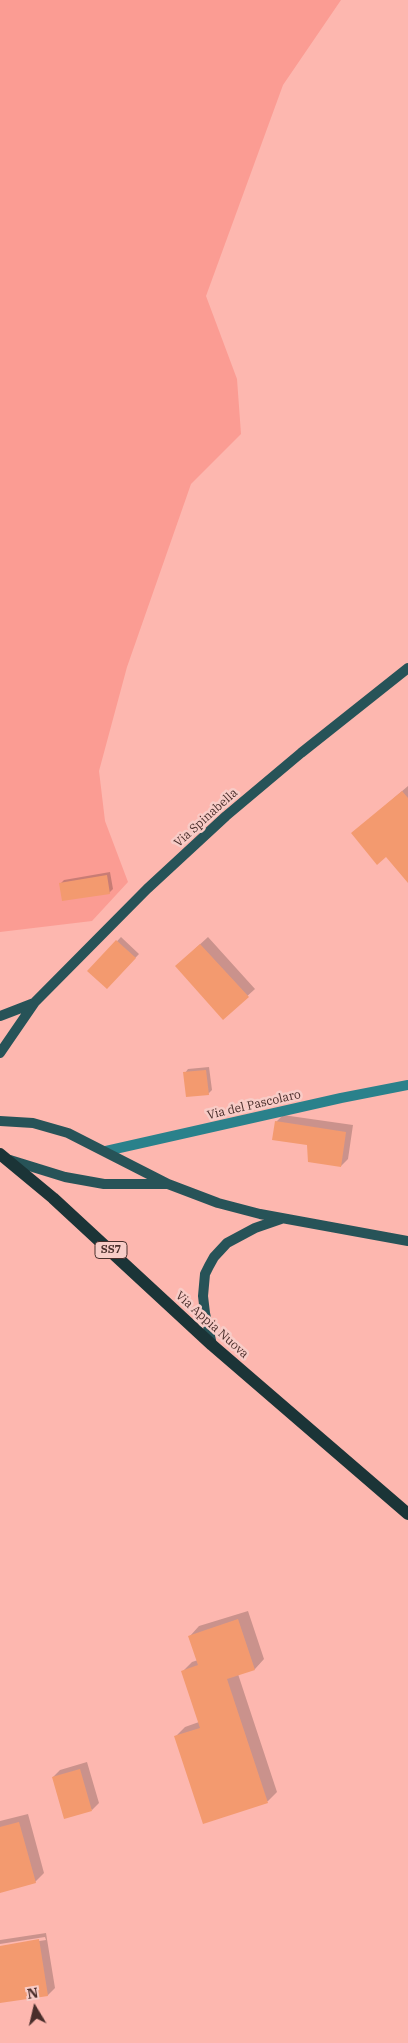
<!DOCTYPE html>
<style>
body{margin:0}
#map{position:relative;width:408px;height:2043px;overflow:hidden;background:#fdb7af;font-family:"IBM Plex Serif",serif}
canvas{display:block}
.north{position:absolute;left:10px;top:1983px;width:50px;height:50px;-webkit-text-stroke:4px #f8ccc7;paint-order:stroke;rotate:351deg;font-size:14px;font-weight:700;line-height:20px;text-align:center;color:#4a2e2b}
.north::after{content:'';display:block;margin:auto;width:18px;height:22px;background:#4a2e2b;clip-path:polygon(50% 0,100% 100%,50% 72%,0 100%)}
</style>
<div id="map">
<canvas width="408" height="2043"></canvas>
<div class="north">N</div>
</div>
<script>
const ctx = document.querySelector('canvas').getContext('2d');
ctx.lineJoin = 'round';
function fillPath(path, color) {
  ctx.fillStyle = color;
  ctx.fill(path, 'evenodd');
}
function poly(rows) {
  const path = new Path2D();
  for (const r of rows) {
    path.moveTo(r[0], r[1]);
    for (let i = 2; i < r.length; i += 2) path.lineTo(r[i], r[i + 1]);
  }
  return path;
}
function stroke(path, color, width, dash) {
  ctx.strokeStyle = color;
  ctx.lineWidth = width;
  ctx.lineCap = dash ? 'butt' : 'round';
  ctx.setLineDash(dash || []);
  ctx.stroke(path);
}
function label(font, color, halo, rows, align = 'center') {
  ctx.font = font + ' "IBM Plex Serif",serif';
  ctx.lineWidth = 5;
  ctx.setLineDash([]);
  ctx.textBaseline = 'middle';
  ctx.strokeStyle = halo;
  ctx.fillStyle = color;
  for (const [text, x, y, turn = 0] of rows) {
    ctx.save();
    ctx.translate(x, y);
    ctx.rotate((+turn || 0) * Math.PI / 180);
    ctx.textAlign = isNaN(turn) ? turn : align;
    if (halo) ctx.strokeText(text, 0, 0);
    ctx.fillText(text, 0, 0);
    ctx.restore();
  }
}
fillPath(poly([
 [0,0,341,0,283,85,206,296,237,379,241,434,191,484,127,667,99,771,105,821,128,882,92,921,0,932]
]), '#fb9c93');
fillPath(poly([
 [408,786,408,881,386,856,353,833],
 [110,872,113,889,109,893,61,883,64,880],
 [121,937,139,954,107,988,89,971],
 [208,937,255,989,223,1018,184,959],
 [209,1067,212,1090,208,1094,185,1073,188,1069],
 [283,1115,353,1125,348,1159,341,1166,276,1122],
 [248,1611,264,1659,255,1669,238,1674,277,1792,268,1801,204,1823,176,1736,185,1727,199,1722,183,1671,192,1662,198,1660,190,1636,199,1626],
 [87,1762,99,1803,92,1810,53,1777,60,1770],
 [28,1814,44,1873,35,1882,0,1892,0,1821],
 [46,1933,55,1988,48,1995,0,2002,0,1947,46,1940,45,1937,0,1944,0,1940]
]), '#0003');
fillPath(poly([
 [402,791,408,798,408,883,386,857,377,865,351,833],
 [107,875,110,894,62,901,59,883],
 [116,940,136,958,107,989,87,971],
 [200,944,249,997,223,1020,175,966],
 [206,1070,209,1095,186,1097,183,1072],
 [275,1121,346,1132,341,1167,308,1162,307,1145,272,1140],
 [238,1619,255,1670,227,1679,268,1803,203,1824,174,1736,200,1728,181,1671,198,1665,188,1636],
 [80,1769,92,1811,64,1819,52,1777],
 [19,1822,36,1883,0,1893,0,1827],
 [39,1939,48,1996,0,2003,0,1946]
]), '#f39a6f');
stroke(poly([
 [106,1151,341,1098,408,1085]
]), '#2a818b', 10);
stroke(poly([
 [0,1016,34,1003],
 [0,1053,35,1002,147,889,226,816,301,753,408,668],
 [0,1121,33,1123,68,1133,168,1184,218,1203,260,1214,408,1241],
 [10,1160,65,1177,104,1184,167,1184],
 [212,1345,205,1313,203,1296,205,1274,209,1266,214,1257,227,1243,255,1228,281,1219]
]), '#275358', 10);
stroke(poly([
 [0,1154,53,1198,212,1345,408,1514]
]), '#1b3437', 12);
for (const [x, y, w] of [
 [111,1250,32]
]) {
  const box = new Path2D();
  box.roundRect(x - w / 2, y - 8.5, w, 17, 4);
  ctx.fillStyle = '#f8ccc7';
  ctx.fill(box);
  stroke(box, '#4a2e2b', 1);
}
label('bold 11px', '#4a2e2b', null, [
 ["SS7",111,1250]
]);
label('12px', '#4a2e2b', '#f8ccc7', [
 ["Via Spinabella",206,818,-42],
 ["Via del Pascolaro",254,1105,-13],
 ["Via Appia Nuova",212,1325,42]
]);
</script>
